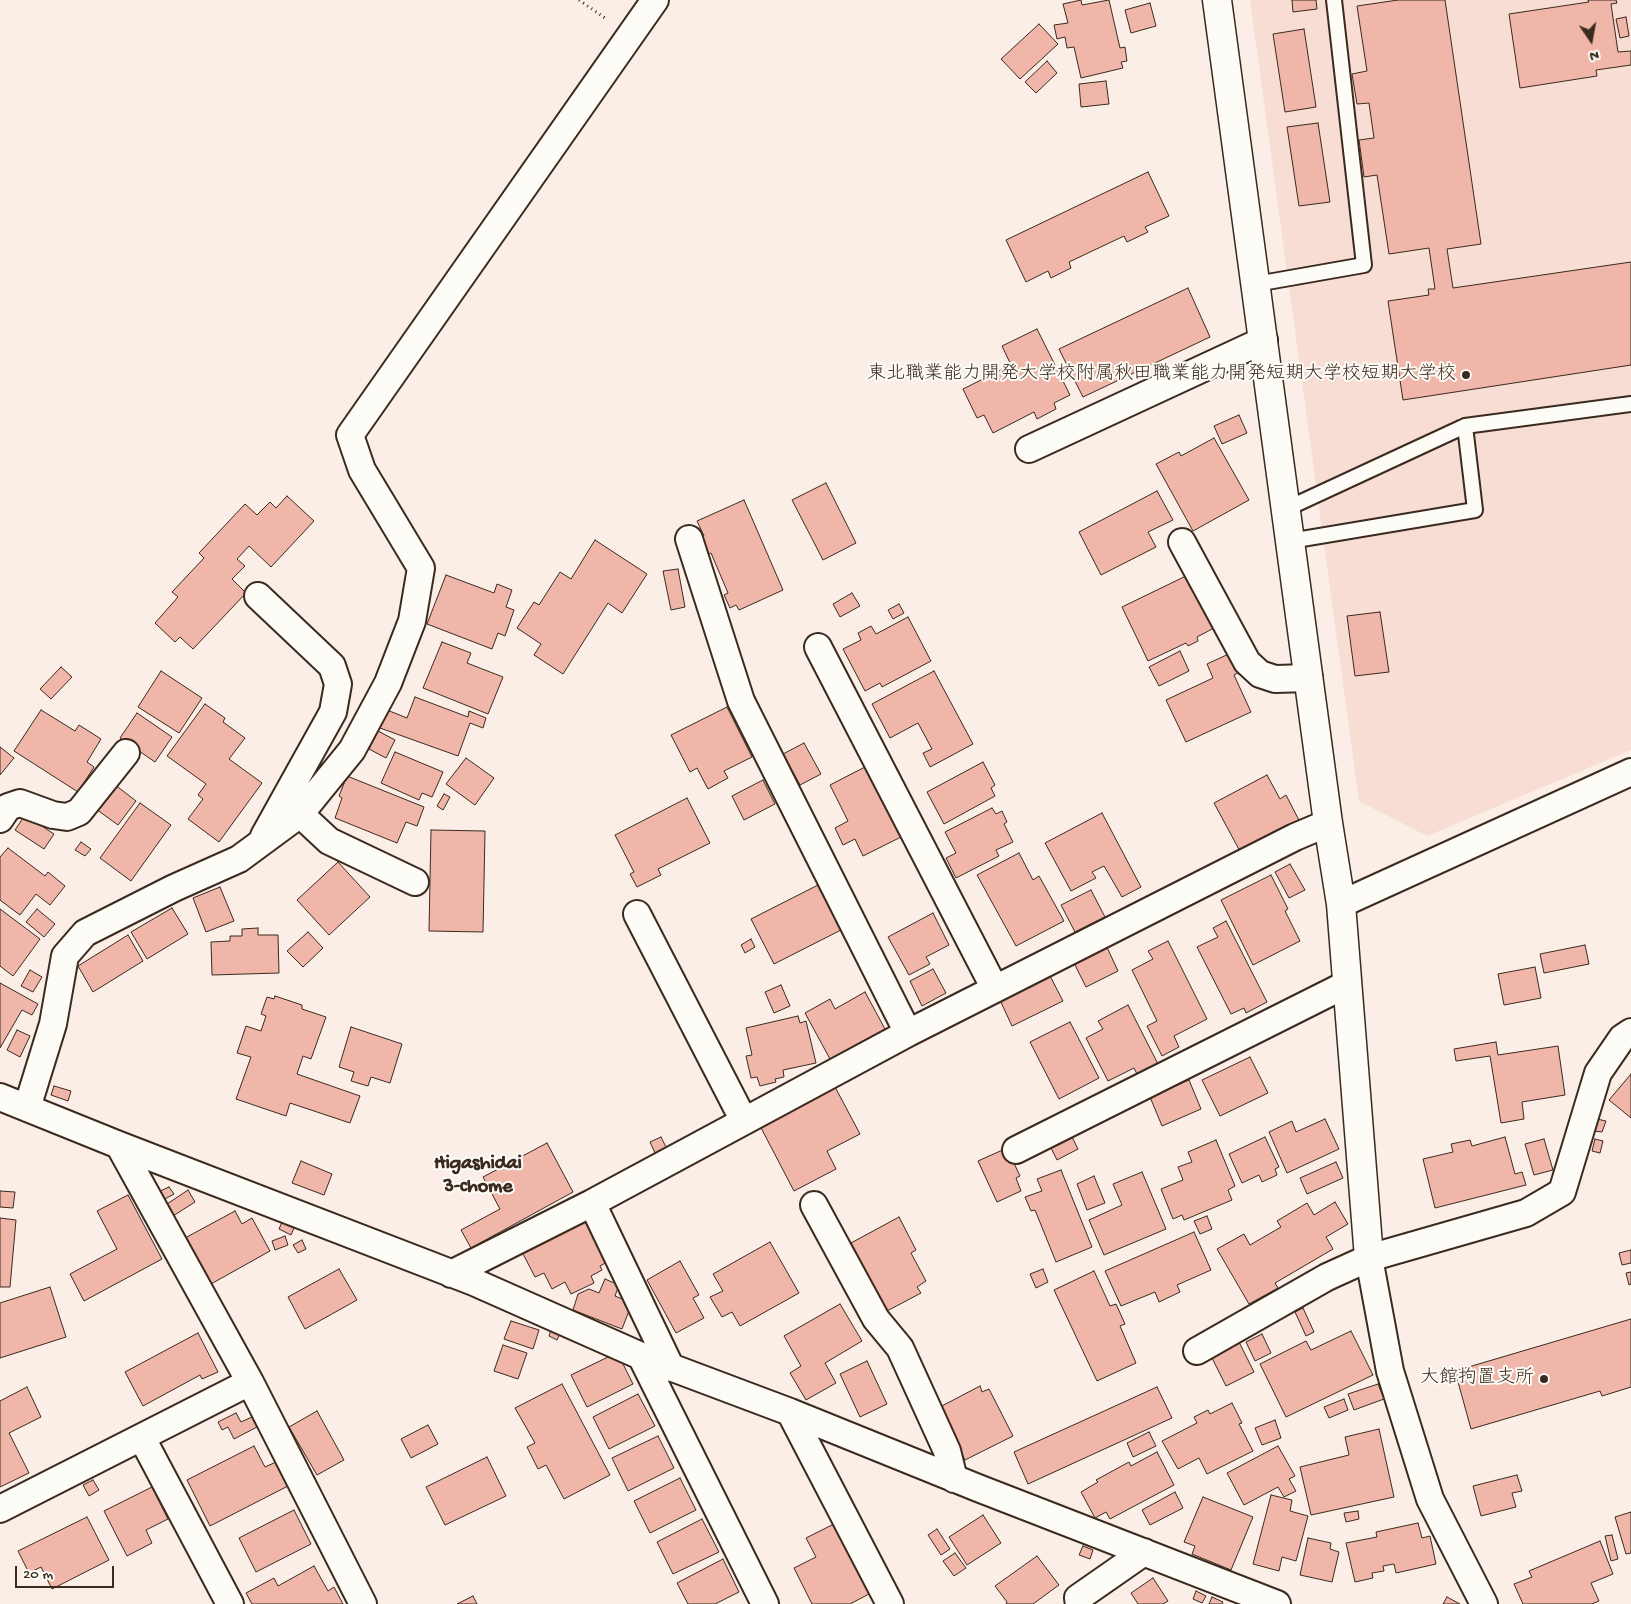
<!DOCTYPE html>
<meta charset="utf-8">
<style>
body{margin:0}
#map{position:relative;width:1631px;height:1604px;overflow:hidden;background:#faeee7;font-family:"Gochi Hand",sans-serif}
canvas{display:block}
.north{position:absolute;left:1566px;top:15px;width:50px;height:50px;-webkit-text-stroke:4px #fdfcf7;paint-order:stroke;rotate:168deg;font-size:14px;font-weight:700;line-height:20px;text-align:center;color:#3b2a1e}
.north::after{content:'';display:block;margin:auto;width:18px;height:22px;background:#3b2a1e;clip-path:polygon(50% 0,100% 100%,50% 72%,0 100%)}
.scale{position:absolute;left:15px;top:1566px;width:99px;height:22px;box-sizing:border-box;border:2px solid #3b2a1e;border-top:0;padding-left:6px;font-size:15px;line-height:18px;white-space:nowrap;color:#3b2a1e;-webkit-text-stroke:4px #fdfcf7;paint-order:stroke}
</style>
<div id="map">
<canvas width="1631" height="1604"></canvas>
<div class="north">N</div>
<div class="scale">20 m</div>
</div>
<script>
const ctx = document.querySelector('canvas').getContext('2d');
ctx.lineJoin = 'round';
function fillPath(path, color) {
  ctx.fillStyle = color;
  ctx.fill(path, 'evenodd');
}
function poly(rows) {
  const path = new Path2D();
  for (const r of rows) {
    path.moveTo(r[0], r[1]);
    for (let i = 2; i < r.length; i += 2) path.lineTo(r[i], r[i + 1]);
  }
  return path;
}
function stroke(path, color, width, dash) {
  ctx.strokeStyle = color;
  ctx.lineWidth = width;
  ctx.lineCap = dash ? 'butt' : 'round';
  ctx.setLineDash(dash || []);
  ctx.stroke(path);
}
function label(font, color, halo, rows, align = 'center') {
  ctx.font = font + ' "Gochi Hand","Klee One",sans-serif';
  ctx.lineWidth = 4;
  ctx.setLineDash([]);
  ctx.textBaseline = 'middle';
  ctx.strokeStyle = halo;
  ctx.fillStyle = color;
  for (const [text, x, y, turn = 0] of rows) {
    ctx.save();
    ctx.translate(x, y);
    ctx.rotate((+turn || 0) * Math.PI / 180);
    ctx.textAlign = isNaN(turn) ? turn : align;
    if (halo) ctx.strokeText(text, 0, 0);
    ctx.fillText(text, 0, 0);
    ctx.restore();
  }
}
fillPath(poly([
 [1250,0,1631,0,1631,750,1427,836,1359,801]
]), '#f7ddd4');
const building = poly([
 [1081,0,1082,5,1109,0,1120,48,1125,47,1127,61,1121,62,1123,68,1081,78,1074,47,1067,48,1065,37,1057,39,1054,25,1068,23,1063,4,1081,0],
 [1292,0,1316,0,1317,9,1293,12,1292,0],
 [1398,0,1445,0,1481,244,1447,249,1453,288,1631,262,1631,365,1403,400,1388,301,1429,295,1428,289,1435,289,1429,248,1389,254,1377,175,1364,177,1359,140,1374,138,1369,103,1357,104,1352,74,1367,71,1357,6,1398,0],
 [1588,0,1616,0,1617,3,1611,4,1618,52,1631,51,1631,65,1596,70,1597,76,1520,88,1509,14,1589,2,1588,0],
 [1150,3,1156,26,1131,33,1125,10,1150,3],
 [1626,17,1629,36,1620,38,1616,19,1626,17],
 [1039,24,1058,44,1020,79,1001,59,1039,24],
 [1304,29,1316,107,1285,112,1273,34,1304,29],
 [1047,61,1057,73,1036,93,1025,82,1047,61],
 [1106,81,1109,104,1081,107,1079,84,1106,81],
 [1318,123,1330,202,1299,206,1287,127,1318,123],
 [1148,172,1169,216,1145,227,1148,232,1127,242,1124,236,1069,262,1071,268,1051,278,1048,271,1026,282,1006,240,1148,172],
 [1188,288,1210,337,1083,397,1059,349,1188,288],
 [1037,329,1070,395,1054,403,1056,409,1037,419,1034,412,993,433,984,415,977,418,963,389,1011,365,1002,346,1037,329],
 [1239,415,1247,433,1222,444,1214,426,1239,415],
 [1214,438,1249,500,1193,531,1156,464,1179,452,1181,456,1214,438],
 [826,483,856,543,823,560,792,500,826,483],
 [1157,491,1173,520,1148,532,1156,547,1101,575,1079,532,1157,491],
 [287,496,314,521,271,567,249,546,237,559,245,566,232,579,246,593,193,649,180,637,175,642,155,623,178,597,172,592,204,558,199,553,245,504,257,515,270,502,276,508,287,496],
 [744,500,783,590,739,610,736,605,730,608,724,595,728,593,711,553,706,556,698,538,704,536,697,521,744,500],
 [595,540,647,574,622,613,608,603,563,674,534,655,541,644,517,628,534,602,539,605,560,572,571,579,595,540],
 [678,569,685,607,671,610,663,571,678,569],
 [446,575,494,593,497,584,512,590,506,607,514,610,505,636,498,633,492,649,427,624,446,575],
 [1188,575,1214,628,1197,637,1198,641,1188,646,1186,643,1148,661,1122,607,1188,575],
 [852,593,860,606,840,617,833,604,852,593],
 [899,604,904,613,893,619,888,610,899,604],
 [1380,612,1389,672,1355,676,1347,616,1380,612],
 [908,617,931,661,882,687,880,683,865,691,843,649,861,640,858,633,871,626,876,634,908,617],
 [442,642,471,653,467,663,503,677,488,714,423,688,442,642],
 [1180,651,1189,671,1159,686,1149,667,1180,651],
 [1233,652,1242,671,1234,675,1251,712,1186,742,1166,700,1213,678,1207,664,1233,652],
 [61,667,72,677,51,699,40,689,61,667],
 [161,671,202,698,179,733,138,707,161,671],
 [934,671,973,744,930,767,923,753,932,749,918,723,890,738,872,704,934,671],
 [415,697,468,717,469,711,486,718,483,728,470,723,458,756,380,728,387,710,407,718,415,697],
 [205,704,225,718,223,722,245,738,229,759,262,783,219,842,188,819,203,799,198,795,206,784,167,756,205,704],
 [727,707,752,757,724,771,728,778,708,789,697,768,690,772,671,735,727,707],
 [41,710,75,731,79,725,101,739,87,762,94,767,78,792,14,751,41,710],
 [137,713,172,737,155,762,120,738,137,713],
 [378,731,395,740,386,758,369,749,378,731],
 [804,743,821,774,800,785,783,754,804,743],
 [0,747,14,758,0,775,0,747],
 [395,752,443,772,432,797,422,793,419,800,381,783,395,752],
 [466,758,494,778,475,805,446,784,466,758],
 [983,762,995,785,991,788,995,796,944,824,927,792,983,762],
 [865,767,901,837,863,856,855,839,843,845,835,828,848,821,830,785,865,767],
 [1267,775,1280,799,1286,795,1301,824,1242,855,1214,803,1267,775],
 [347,776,424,807,417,826,406,822,397,843,335,818,342,798,339,796,347,776],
 [763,780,775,804,744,820,732,796,763,780],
 [114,784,136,801,118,825,96,809,114,784],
 [444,794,450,797,443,810,437,806,444,794],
 [687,798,710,843,658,869,661,875,637,887,630,874,634,872,615,835,687,798],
 [140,803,171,825,131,881,100,858,140,803],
 [992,808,996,814,1002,811,1007,822,1004,824,1013,842,996,850,999,856,956,878,946,858,956,853,945,832,992,808],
 [1102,813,1141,887,1122,897,1104,866,1092,872,1096,878,1071,891,1045,843,1102,813],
 [25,815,54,834,44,849,15,830,25,815],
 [431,830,485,831,483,932,429,931,431,830],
 [81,842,91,849,85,856,75,850,81,842],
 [8,848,45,876,48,872,65,886,50,905,36,894,20,915,0,900,0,857,8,848],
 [1019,853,1033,880,1039,876,1064,921,1016,946,977,875,1019,853],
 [338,862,370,897,329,935,297,900,338,862],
 [1290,864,1305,890,1289,898,1275,872,1290,864],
 [1271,875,1288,909,1285,911,1300,941,1253,965,1221,900,1271,875],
 [822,883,845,928,774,964,751,919,822,883],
 [220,887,234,921,206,932,193,898,220,887],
 [1091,890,1105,917,1075,932,1061,905,1091,890],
 [172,908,188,934,147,959,131,932,172,908],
 [0,909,40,939,13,976,0,966,0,909],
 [37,909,55,924,44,937,26,922,37,909],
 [933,913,949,945,926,957,930,964,909,975,888,937,933,913],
 [1226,921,1267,1002,1246,1013,1244,1008,1231,1014,1197,947,1218,937,1213,928,1226,921],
 [258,928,258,935,278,935,279,973,212,975,211,942,230,941,230,936,242,936,242,929,258,928],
 [308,932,323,948,303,967,287,951,308,932],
 [128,935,143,961,93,992,78,966,128,935],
 [751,939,755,947,745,953,741,945,751,939],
 [1168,941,1207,1019,1174,1036,1179,1047,1162,1056,1147,1026,1157,1021,1132,970,1153,959,1148,951,1168,941],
 [1105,943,1118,971,1086,987,1072,959,1105,943],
 [1585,945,1589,964,1544,973,1540,954,1585,945],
 [1535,967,1541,998,1504,1005,1498,974,1535,967],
 [933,969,946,993,922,1006,910,981,933,969],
 [30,970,42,977,33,992,21,986,30,970],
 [1049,974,1063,1001,1012,1026,999,998,1049,974],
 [0,983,38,1004,32,1015,22,1010,0,1048,0,983],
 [781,985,790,1006,774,1013,765,992,781,985],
 [865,992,885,1029,830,1059,805,1013,830,999,835,1009,865,992],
 [275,996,302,1005,302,1009,326,1017,311,1059,303,1056,297,1074,360,1096,350,1123,290,1103,286,1116,236,1099,251,1057,237,1053,246,1026,261,1031,266,1016,261,1014,267,997,274,999,275,996],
 [1128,1005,1158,1064,1137,1074,1134,1068,1108,1081,1086,1038,1103,1029,1098,1021,1128,1005],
 [798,1016,800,1023,806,1021,816,1063,783,1070,784,1077,775,1079,776,1082,760,1086,757,1077,751,1078,746,1056,752,1055,746,1028,798,1016],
 [1070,1022,1099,1078,1059,1099,1030,1042,1070,1022],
 [351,1027,402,1044,390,1083,371,1077,368,1086,351,1081,354,1072,339,1067,351,1027],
 [17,1030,30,1036,20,1057,7,1050,17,1030],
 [1496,1042,1498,1055,1558,1046,1565,1095,1522,1102,1524,1119,1501,1123,1490,1056,1456,1061,1454,1049,1496,1042],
 [1250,1057,1268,1093,1220,1116,1202,1080,1250,1057],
 [1631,1074,1631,1118,1609,1100,1631,1074],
 [1189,1080,1201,1109,1162,1126,1150,1097,1189,1080],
 [834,1085,860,1134,827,1151,836,1169,794,1191,759,1124,834,1085],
 [54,1086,71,1091,68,1101,51,1095,54,1086],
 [1325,1119,1339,1149,1287,1173,1269,1132,1292,1121,1296,1132,1325,1119],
 [1597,1119,1606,1121,1602,1132,1594,1131,1597,1119],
 [661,1137,667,1149,656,1155,650,1142,661,1137],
 [1072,1137,1078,1149,1057,1160,1051,1148,1072,1137],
 [1265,1137,1279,1167,1275,1169,1277,1175,1262,1182,1259,1175,1242,1183,1229,1154,1265,1137],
 [1505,1137,1515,1174,1522,1172,1526,1185,1435,1208,1423,1159,1453,1152,1451,1144,1470,1140,1472,1146,1505,1137],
 [1544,1139,1553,1170,1534,1175,1525,1144,1544,1139],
 [1595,1139,1603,1141,1600,1153,1592,1151,1595,1139],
 [1216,1140,1235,1186,1228,1190,1232,1200,1184,1220,1182,1215,1173,1219,1161,1189,1183,1180,1178,1167,1192,1162,1188,1152,1216,1140],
 [547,1143,573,1192,471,1248,461,1230,500,1209,483,1177,547,1143],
 [1007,1148,1020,1176,1016,1178,1021,1191,997,1202,978,1161,1007,1148],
 [301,1161,332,1174,324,1195,292,1183,301,1161],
 [1336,1162,1343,1178,1307,1194,1300,1178,1336,1162],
 [1061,1170,1092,1247,1056,1262,1035,1210,1031,1211,1025,1197,1042,1191,1037,1179,1061,1170],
 [1142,1172,1166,1229,1104,1255,1089,1220,1122,1205,1113,1184,1142,1172],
 [1094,1176,1105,1203,1087,1210,1077,1184,1094,1176],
 [169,1187,174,1194,163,1200,158,1192,169,1187],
 [188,1190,195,1202,173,1216,167,1204,188,1190],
 [0,1191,15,1192,13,1208,0,1207,0,1191],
 [128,1195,162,1259,84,1301,70,1274,117,1249,97,1211,128,1195],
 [1335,1202,1348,1224,1326,1237,1333,1249,1275,1283,1278,1288,1249,1304,1217,1249,1244,1234,1250,1245,1281,1227,1277,1221,1307,1203,1314,1215,1335,1202],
 [235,1211,242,1224,252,1218,270,1251,211,1284,185,1238,235,1211],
 [1207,1216,1212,1229,1200,1234,1194,1221,1207,1216],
 [587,1217,609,1261,600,1266,602,1270,591,1276,594,1283,571,1294,565,1282,552,1289,544,1273,535,1277,521,1250,587,1217],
 [899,1217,916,1250,911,1253,926,1281,917,1287,921,1293,887,1311,851,1243,899,1217],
 [0,1218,16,1220,10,1287,0,1287,0,1218],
 [282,1222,294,1228,291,1235,279,1229,282,1222],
 [1194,1232,1211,1270,1177,1285,1180,1292,1159,1302,1155,1292,1121,1306,1105,1271,1194,1232],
 [285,1236,288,1245,275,1250,272,1241,285,1236],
 [302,1240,306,1249,298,1253,293,1245,302,1240],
 [770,1242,799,1293,740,1326,732,1312,722,1317,710,1297,723,1291,713,1274,770,1242],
 [1631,1250,1631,1263,1622,1265,1619,1253,1631,1250],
 [680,1261,699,1295,693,1298,704,1318,676,1333,647,1280,680,1261],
 [339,1269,357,1300,305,1329,288,1297,339,1269],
 [1043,1269,1048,1282,1036,1288,1030,1274,1043,1269],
 [1094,1271,1110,1306,1116,1304,1125,1324,1120,1326,1136,1363,1097,1381,1054,1290,1094,1271],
 [1631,1272,1631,1284,1629,1285,1626,1273,1631,1272],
 [605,1279,619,1285,615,1296,632,1303,622,1329,573,1310,578,1294,589,1289,599,1293,605,1279],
 [50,1287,66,1337,0,1358,0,1303,50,1287],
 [840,1304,862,1341,825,1363,836,1383,806,1400,790,1373,801,1366,784,1336,840,1304],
 [1303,1308,1314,1332,1306,1336,1295,1312,1303,1308],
 [1631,1319,1631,1387,1602,1396,1600,1391,1471,1429,1455,1371,1631,1319],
 [511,1321,539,1330,533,1349,504,1339,511,1321],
 [551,1330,560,1334,557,1340,549,1336,551,1330],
 [1351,1331,1373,1375,1286,1417,1260,1364,1306,1341,1311,1350,1351,1331],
 [198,1333,218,1372,202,1379,200,1375,143,1406,125,1372,198,1333],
 [1262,1334,1271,1353,1255,1361,1246,1342,1262,1334],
 [1239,1342,1254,1372,1226,1386,1211,1356,1239,1342],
 [503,1345,527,1353,518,1379,494,1371,503,1345],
 [608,1357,622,1362,633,1384,587,1407,571,1375,608,1357],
 [867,1361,887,1404,860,1417,840,1374,867,1361],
 [562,1384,610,1475,564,1499,546,1465,538,1469,527,1447,535,1443,515,1408,562,1384],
 [1378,1384,1384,1399,1354,1410,1348,1394,1378,1384],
 [980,1386,982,1392,989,1389,1013,1436,965,1460,938,1408,980,1386],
 [27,1387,41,1417,9,1433,29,1473,0,1487,0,1401,27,1387],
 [1157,1387,1172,1418,1028,1484,1014,1452,1157,1387],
 [638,1394,655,1426,609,1449,593,1417,638,1394],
 [1344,1399,1348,1410,1329,1418,1324,1407,1344,1399],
 [1232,1403,1242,1423,1239,1424,1253,1451,1207,1474,1199,1458,1178,1469,1162,1441,1197,1423,1194,1417,1208,1410,1210,1414,1232,1403],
 [317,1411,344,1460,317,1475,289,1427,317,1411],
 [236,1413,241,1422,252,1417,257,1427,234,1439,228,1427,222,1430,218,1422,236,1413],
 [1275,1420,1281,1438,1262,1445,1255,1428,1275,1420],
 [428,1425,438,1444,411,1458,401,1439,428,1425],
 [1379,1429,1394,1497,1311,1515,1300,1467,1349,1455,1345,1437,1379,1429],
 [1149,1432,1156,1446,1133,1457,1127,1443,1149,1432],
 [658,1436,674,1468,628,1491,612,1458,658,1436],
 [254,1446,265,1467,276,1462,288,1486,210,1526,187,1480,254,1446],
 [1278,1446,1295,1476,1289,1479,1296,1491,1284,1497,1278,1487,1244,1505,1227,1473,1278,1446],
 [1157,1452,1174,1485,1110,1519,1106,1512,1095,1518,1081,1492,1098,1482,1096,1480,1129,1462,1131,1466,1157,1452],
 [487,1457,506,1496,445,1525,426,1487,487,1457],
 [1517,1475,1522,1491,1512,1493,1516,1507,1481,1516,1473,1486,1517,1475],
 [680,1478,696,1510,650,1533,634,1501,680,1478],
 [93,1480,99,1490,89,1496,83,1485,93,1480],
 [152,1487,168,1519,146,1530,152,1543,127,1556,104,1511,152,1487],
 [1175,1492,1183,1508,1150,1525,1142,1510,1175,1492],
 [1271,1495,1292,1500,1290,1511,1308,1516,1296,1561,1282,1557,1279,1571,1253,1564,1271,1495],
 [1203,1497,1253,1517,1231,1570,1192,1554,1195,1546,1184,1542,1203,1497],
 [294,1510,311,1544,256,1572,239,1538,294,1510],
 [1358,1511,1359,1519,1346,1522,1344,1513,1358,1511],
 [1631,1512,1631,1553,1626,1554,1615,1517,1631,1512],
 [983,1515,1001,1543,967,1565,949,1537,983,1515],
 [87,1517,109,1560,52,1589,41,1567,29,1573,18,1551,87,1517],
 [702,1519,719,1552,673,1574,657,1542,702,1519],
 [1418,1523,1422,1538,1430,1536,1436,1564,1396,1573,1394,1564,1383,1566,1384,1571,1372,1573,1373,1578,1355,1582,1346,1543,1377,1537,1376,1532,1418,1523],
 [834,1524,869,1594,850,1604,812,1604,794,1568,816,1557,806,1538,834,1524],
 [937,1529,950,1549,941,1555,928,1535,937,1529],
 [1612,1535,1618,1559,1611,1561,1605,1536,1612,1535],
 [1308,1538,1331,1543,1330,1549,1339,1552,1332,1582,1300,1575,1308,1538],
 [1600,1541,1613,1574,1591,1583,1599,1601,1592,1604,1523,1604,1514,1584,1532,1577,1529,1571,1600,1541],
 [1083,1546,1093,1550,1090,1559,1079,1555,1083,1546],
 [955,1553,966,1568,954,1576,943,1561,955,1553],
 [1037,1556,1059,1585,1033,1604,1006,1604,1007,1602,995,1586,1037,1556],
 [723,1559,739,1592,715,1604,688,1604,677,1583,723,1559],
 [314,1566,328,1591,334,1587,343,1604,252,1604,246,1593,274,1578,278,1586,314,1566],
 [1153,1578,1168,1601,1163,1604,1138,1604,1131,1593,1153,1578],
 [1196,1591,1206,1596,1202,1603,1193,1599,1196,1591],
 [473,1596,477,1604,457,1604,473,1596],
 [1212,1597,1223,1602,1222,1604,1209,1604,1212,1597],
 [1447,1597,1460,1604,1443,1604,1447,1597]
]);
fillPath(building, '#f0b6a9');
stroke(building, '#3b2a1e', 1);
const lane = poly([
 [1256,284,1364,265,1334,0],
 [1286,509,1465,426,1631,404],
 [1290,541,1475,510,1465,426]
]);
const street = poly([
 [1029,449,1264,340],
 [689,539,741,701,908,1033],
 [1182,542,1247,662,1260,674,1275,679,1309,678],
 [258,596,332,666,338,684,333,712,264,836],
 [818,647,995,989],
 [300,814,329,841,415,882],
 [0,819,8,807,20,803,53,815,67,817,79,812,126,753],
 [1341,904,1631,772],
 [637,914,744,1121],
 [0,1097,119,1145,474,1282,641,1356,790,1412,978,1488,1277,1604],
 [27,1108,53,1024,65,956,85,933,174,888,239,859,300,814,352,750,388,683,412,621,421,568,362,470,350,435,655,0],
 [119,1145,250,1382,363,1604],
 [1016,1150,1347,984],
 [592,1203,671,1368],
 [814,1205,876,1319,900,1348,947,1451,954,1479],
 [1369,1258,1390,1371,1430,1499,1484,1604],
 [451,1274,592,1203,908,1033,1295,837,1328,823],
 [1197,1351,1327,1277,1369,1258,1526,1213,1562,1192,1598,1073,1622,1038,1631,1032],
 [641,1356,765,1604],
 [790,1412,890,1604],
 [142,1438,230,1604],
 [0,1509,250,1382],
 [1079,1604,1078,1598,1144,1552]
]);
const secondary = poly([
 [1217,0,1328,823,1341,904,1369,1258]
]);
stroke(lane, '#3b2a1e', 18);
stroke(street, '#3b2a1e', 30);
stroke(secondary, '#3b2a1e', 31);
stroke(poly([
 [579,0,605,18]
]), '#3b2a1e', 3, [1, 4]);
stroke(lane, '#fdfcf7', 14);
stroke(street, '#fdfcf7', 26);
stroke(secondary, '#fdfcf7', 28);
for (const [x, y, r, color] of [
 [1466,375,5,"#3b2a1e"],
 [1544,1379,5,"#3b2a1e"]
]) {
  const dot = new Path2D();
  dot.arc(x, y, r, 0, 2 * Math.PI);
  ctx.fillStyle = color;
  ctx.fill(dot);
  stroke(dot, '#fdfcf7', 2);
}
label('19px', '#3b2a1e', '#fdfcf7', [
 ["東北職業能力開発大学校附属秋田職業能力開発短期大学校短期大学校",1456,375],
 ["大館拘置支所",1534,1379]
], 'right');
label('bold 20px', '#3b2a1e', '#fdfcf7', [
 ["Higashidai",478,1165],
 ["3-chome",478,1188]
]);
</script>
